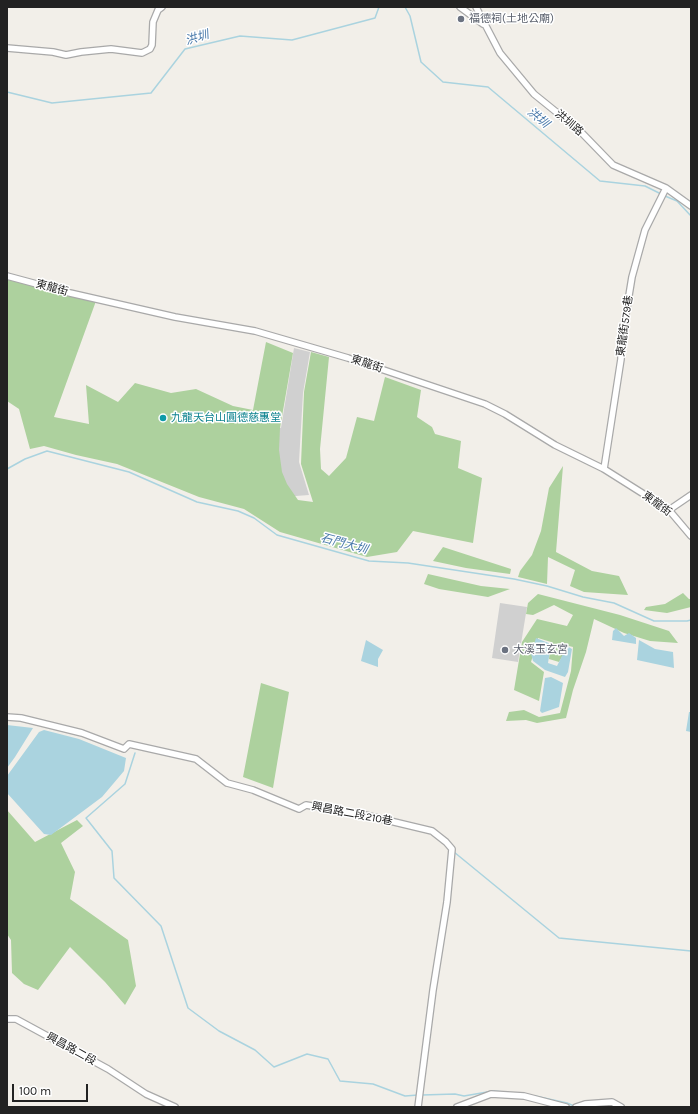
<!DOCTYPE html>
<meta charset="utf-8">
<style>
body{margin:0}
#map{position:relative;width:698px;height:1114px;overflow:hidden;background:#f2efe9;font-family:Karla,sans-serif}
canvas{display:block}
.frame{position:absolute;inset:0;border:8px solid #222;pointer-events:none}
.scale{position:absolute;left:12px;top:1084px;width:76px;height:18px;box-sizing:border-box;border:2px solid #222;border-top:0;padding-left:5px;font-size:12px;line-height:14px;white-space:nowrap;color:#222;-webkit-text-stroke:3px #fff;paint-order:stroke}
</style>
<div id="map">
<canvas width="698" height="1114"></canvas>
<div class="frame"></div>
<div class="scale">100 m</div>
</div>
<script>
const ctx = document.querySelector('canvas').getContext('2d');
ctx.lineJoin = 'round';
function fillPath(path, color) {
  ctx.fillStyle = color;
  ctx.fill(path, 'evenodd');
}
function poly(rows) {
  const path = new Path2D();
  for (const r of rows) {
    path.moveTo(r[0], r[1]);
    for (let i = 2; i < r.length; i += 2) path.lineTo(r[i], r[i + 1]);
  }
  return path;
}
function stroke(path, color, width, dash) {
  ctx.strokeStyle = color;
  ctx.lineWidth = width;
  ctx.lineCap = dash ? 'butt' : 'round';
  ctx.setLineDash(dash || []);
  ctx.stroke(path);
}
function label(font, color, halo, rows, align = 'center') {
  ctx.font = font + ' Karla,"Noto Sans TC",sans-serif';
  ctx.lineWidth = 3;
  ctx.setLineDash([]);
  ctx.textBaseline = 'middle';
  ctx.strokeStyle = halo;
  ctx.fillStyle = color;
  for (const [text, x, y, turn = 0] of rows) {
    ctx.save();
    ctx.translate(x, y);
    ctx.rotate((+turn || 0) * Math.PI / 180);
    ctx.textAlign = isNaN(turn) ? turn : align;
    if (halo) ctx.strokeText(text, 0, 0);
    ctx.fillText(text, 0, 0);
    ctx.restore();
  }
}
fillPath(poly([
 [294,348,310,352,303,393,299,462,309,495,282,497,230,413,281,428],
 [500,603,527,607,518,662,492,658]
]), '#d0d0d0');
fillPath(poly([
 [7,278,96,301,54,417,89,424,86,385,118,402,135,383,171,393,196,389,233,406,253,410,266,342,293,353,280,428,279,450,282,472,287,484,298,500,313,502,301,464,304,392,311,352,329,357,320,449,321,469,329,476,346,458,357,417,374,421,385,377,421,390,417,417,432,427,435,434,461,441,458,468,482,478,473,543,413,531,397,552,367,557,280,532,244,509,199,497,117,464,76,455,44,446,30,449,19,409,7,401,7,293,8,288,7,287],
 [563,466,556,552,592,571,619,576,628,595,584,592,570,586,575,570,548,557,547,584,518,577,520,571,532,555,541,531,549,488],
 [443,547,511,569,510,574,466,568,433,561],
 [428,574,481,586,510,589,488,597,439,589,424,584],
 [683,593,689,599,691,599,691,607,667,613,644,610,646,607,665,604],
 [538,594,620,615,669,631,678,643,650,641,624,633,594,619,586,652,573,690,566,718,537,723,526,720,506,721,509,712,524,710,539,717,560,713,571,671,573,647,569,646,559,662,549,659,551,642,538,638,531,662,544,672,539,701,514,690,522,642,537,619,567,626,573,615,554,605,533,615,526,614,528,603],
 [261,683,289,692,273,788,243,777],
 [7,810,35,842,77,820,83,826,61,843,75,872,70,899,128,940,136,986,125,1005,105,982,70,947,38,990,24,984,12,973,11,940,7,934]
]), '#add19e');
fillPath(poly([
 [616,628,624,636,629,633,636,638,636,644,612,640,613,631],
 [536,638,551,644,548,663,557,666,567,646,572,649,568,672,565,677,545,670,533,661,531,654],
 [366,640,383,650,378,659,378,667,361,661],
 [639,640,655,649,673,652,674,668,637,660],
 [551,677,563,683,559,707,542,713,540,711,545,678],
 [689,712,691,712,691,732,686,731],
 [7,725,33,728,15,757,7,768],
 [44,730,79,739,126,758,124,771,102,797,51,835,44,834,7,793,7,776,39,732]
]), '#aad3df');
stroke(poly([
 [405,7,410,16,421,62,443,82,488,87,600,181,645,186,661,194],
 [7,92,52,103,151,93,185,49,240,36,292,40,375,18,379,7],
 [665,196,677,201,691,216],
 [7,469,25,459,47,451,129,472,197,502,238,511,254,518,277,535,369,561,408,563,514,579,547,586,583,597,614,603,654,621,687,621,691,620],
 [135,753,125,784,86,818,112,851,114,878,161,926,188,1008,219,1031,255,1050,274,1067,307,1054,328,1059,340,1081,373,1084,405,1096,418,1095],
 [454,852,559,938,691,951],
 [422,1095,455,1094,464,1096,493,1091,504,1092],
 [535,1096,567,1103,574,1106]
]), '#aad3df', 1.5);
const minor = poly([
 [460,7,483,24],
 [476,7,500,53,534,94,581,132,613,165,666,188,691,206],
 [7,48,53,52,66,55,81,52,111,49,142,53,150,49,152,45,153,22,158,10,162,7],
 [7,276,70,293,175,317,255,331,348,358,485,404,505,414,555,445,604,469,669,510,691,536],
 [604,469,621,359,621,344,632,277,645,230,666,188],
 [669,510,691,495],
 [7,717,21,718,82,733,124,749,129,744,196,759,227,783,253,790,299,809,306,805,365,815,432,831,446,842,452,849,447,902,433,990,418,1107],
 [7,1019,16,1019,108,1069,146,1094,175,1107],
 [457,1107,491,1094,524,1096,566,1107],
 [576,1107,585,1104,612,1102,621,1107]
]);
stroke(minor, '#a9a9a9', 8);
stroke(minor, '#fff', 5.5);
for (const [x, y, r, color] of [
 [461,19,4,"#6b7280"],
 [163,418,4,"#0f9aa8"],
 [505,650,4,"#6b7280"]
]) {
  const dot = new Path2D();
  dot.arc(x, y, r, 0, 2 * Math.PI);
  ctx.fillStyle = color;
  ctx.fill(dot);
  stroke(dot, '#fff', 1.5);
}
label('11px', '#5b616d', '#fff', [
 ["福德祠(土地公廟)",469,19],
 ["大溪玉玄宮",513,650]
], 'left');
label('11px', '#222', '#fff', [
 ["洪圳路",569,123,40],
 ["東龍街",52,288,15],
 ["東龍街579巷",625,326,-82],
 ["東龍街",367,364,18],
 ["東龍街",657,504,36],
 ["興昌路二段210巷",352,814,11],
 ["興昌路二段",71,1049,29]
]);
label('11px', '#0d838f', '#fff', [
 ["九龍天台山圓德慈惠堂",171,418]
], 'left');
label('italic 12px', '#4a7aab', '#fff', [
 ["洪圳",197,38,-17],
 ["洪圳",538,118,40],
 ["石門大圳",344,544,15]
]);
</script>
